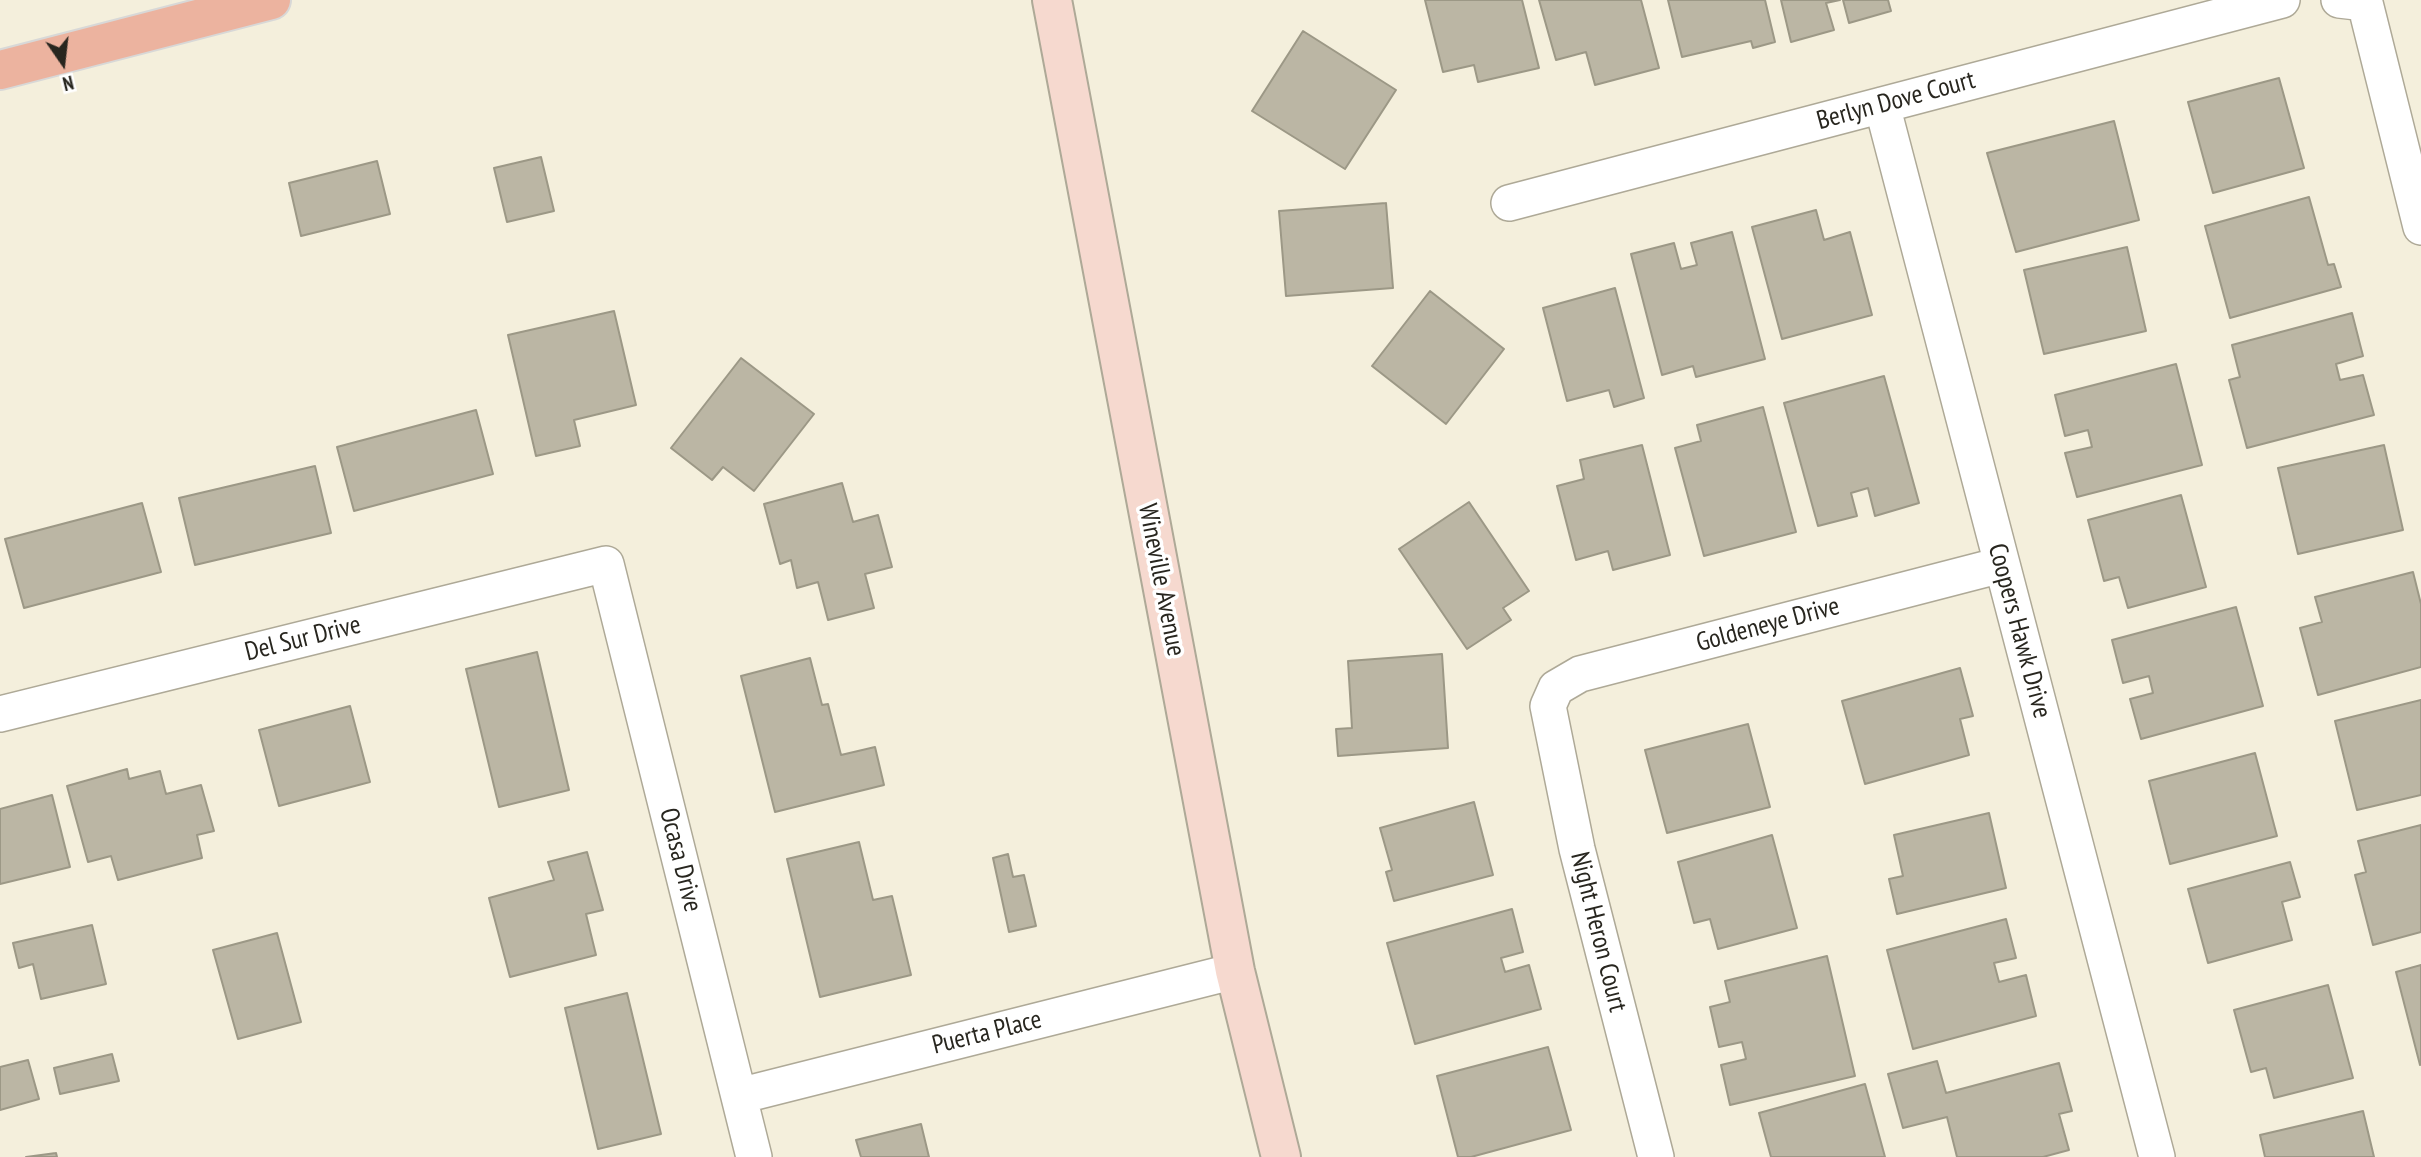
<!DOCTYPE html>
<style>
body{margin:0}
#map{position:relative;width:2421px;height:1157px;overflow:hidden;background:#f4efdc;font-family:"PT Sans Narrow",sans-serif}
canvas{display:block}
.north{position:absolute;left:28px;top:28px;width:70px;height:70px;-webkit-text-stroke:5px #fff;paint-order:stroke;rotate:166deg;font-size:19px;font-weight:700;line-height:28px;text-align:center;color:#28261f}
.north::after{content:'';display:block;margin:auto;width:24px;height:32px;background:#28261f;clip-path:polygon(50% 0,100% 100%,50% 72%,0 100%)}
</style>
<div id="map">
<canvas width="2421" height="1157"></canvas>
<div class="north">N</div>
</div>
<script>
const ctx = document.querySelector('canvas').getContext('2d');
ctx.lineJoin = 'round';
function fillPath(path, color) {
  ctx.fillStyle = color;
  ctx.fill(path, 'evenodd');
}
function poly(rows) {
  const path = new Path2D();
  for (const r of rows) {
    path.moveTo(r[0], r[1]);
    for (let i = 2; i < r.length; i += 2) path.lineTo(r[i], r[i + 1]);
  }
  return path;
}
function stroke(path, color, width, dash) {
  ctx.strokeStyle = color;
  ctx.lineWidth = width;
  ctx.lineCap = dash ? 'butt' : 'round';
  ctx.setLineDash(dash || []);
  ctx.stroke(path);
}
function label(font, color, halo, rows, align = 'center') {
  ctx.font = font + ' "PT Sans Narrow",sans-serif';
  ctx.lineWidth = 7;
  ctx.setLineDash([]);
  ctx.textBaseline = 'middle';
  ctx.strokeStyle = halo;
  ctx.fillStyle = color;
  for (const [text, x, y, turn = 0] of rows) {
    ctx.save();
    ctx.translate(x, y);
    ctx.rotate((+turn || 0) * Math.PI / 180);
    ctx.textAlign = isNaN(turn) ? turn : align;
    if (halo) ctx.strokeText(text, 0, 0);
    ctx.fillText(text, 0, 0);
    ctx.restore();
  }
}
const building = poly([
 [1425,0,1522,0,1539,68,1478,82,1474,65,1443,72,1425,0],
 [1539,0,1641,0,1659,68,1595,85,1586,52,1556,60,1539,0],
 [1668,0,1765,0,1775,42,1753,48,1751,41,1682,57,1668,0],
 [1781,0,1840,0,1826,3,1834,30,1791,42,1781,0],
 [1843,0,1888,0,1891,11,1849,23,1843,0],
 [1303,31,1396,90,1345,169,1252,111,1303,31],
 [2279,78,2304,168,2213,193,2188,102,2279,78],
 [2114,121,2139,220,2016,252,1987,153,2114,121],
 [541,157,554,211,507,222,494,168,541,157],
 [377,161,390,214,301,236,289,183,377,161],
 [2309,197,2328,265,2334,264,2341,287,2230,318,2205,226,2309,197],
 [1386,203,1393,288,1286,296,1279,211,1386,203],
 [1816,210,1824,240,1850,232,1872,315,1782,339,1752,227,1816,210],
 [1732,232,1765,359,1696,377,1693,366,1662,375,1631,254,1674,243,1681,269,1697,265,1691,243,1732,232],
 [2127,247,2146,331,2044,354,2024,270,2127,247],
 [1615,288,1644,398,1614,407,1609,390,1567,401,1543,308,1615,288],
 [1430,291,1504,349,1446,424,1372,366,1430,291],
 [614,311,636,405,574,420,580,446,536,456,508,335,614,311],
 [2352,313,2363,356,2336,364,2340,380,2363,375,2374,415,2247,448,2229,380,2240,377,2232,345,2352,313],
 [741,358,814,414,754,491,723,467,712,480,671,448,741,358],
 [2176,364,2202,465,2077,497,2065,453,2092,447,2088,430,2065,436,2055,395,2176,364],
 [1884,376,1919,503,1875,516,1868,488,1851,493,1857,516,1818,526,1784,403,1884,376],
 [1763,407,1796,532,1704,556,1675,448,1701,441,1697,425,1763,407],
 [476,410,493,474,354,511,337,447,476,410],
 [1642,445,1670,555,1613,570,1608,551,1576,560,1557,486,1584,479,1580,460,1642,445],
 [2384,445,2403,530,2298,554,2278,468,2384,445],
 [315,466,331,533,195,565,179,498,315,466],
 [842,483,853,522,878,515,892,567,865,574,874,608,828,620,818,582,797,588,791,560,780,564,764,504,842,483],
 [2181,495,2206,587,2128,608,2119,577,2104,581,2088,520,2181,495],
 [1469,502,1529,591,1503,608,1511,620,1467,649,1399,549,1469,502],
 [142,503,161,572,24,608,5,539,142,503],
 [2413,572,2421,604,2421,667,2318,695,2300,628,2322,622,2315,597,2413,572],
 [2236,607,2263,706,2141,739,2130,699,2153,693,2149,676,2123,683,2112,640,2236,607],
 [537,652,569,790,499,807,466,669,537,652],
 [1442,654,1448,748,1338,756,1336,729,1352,728,1348,661,1442,654],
 [810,658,822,705,828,704,841,755,875,747,884,785,775,812,741,676,810,658],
 [1960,668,1973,716,1960,719,1969,755,1865,784,1842,701,1960,668],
 [2421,700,2421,795,2357,810,2335,721,2421,700],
 [350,706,370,782,279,806,259,730,350,706],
 [1748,724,1770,807,1667,833,1645,750,1748,724],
 [2255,753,2277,836,2170,864,2149,781,2255,753],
 [127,769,129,779,160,771,166,794,201,785,214,831,197,835,202,858,118,880,111,856,88,862,67,786,127,769],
 [52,795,70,867,0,884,0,809,52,795],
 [1474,802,1493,875,1394,901,1386,872,1392,870,1380,828,1474,802],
 [1989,813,2006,888,1897,914,1889,879,1903,876,1894,835,1989,813],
 [2421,825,2421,932,2373,945,2355,875,2366,872,2358,841,2421,825],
 [1772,835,1797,928,1718,949,1710,919,1694,923,1678,862,1772,835],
 [859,842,873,900,892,896,911,975,820,997,787,859,859,842],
 [587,852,603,910,586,914,596,955,510,977,489,898,554,880,548,862,587,852],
 [1008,854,1013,877,1024,875,1036,926,1009,932,993,858,1008,854],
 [2290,862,2300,897,2282,902,2292,940,2208,963,2188,889,2290,862],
 [1512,909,1523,952,1501,958,1505,972,1529,965,1541,1009,1415,1044,1387,943,1512,909],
 [2006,919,2016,958,1994,963,1999,982,2026,975,2036,1016,1913,1049,1887,950,2006,919],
 [92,925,106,984,41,999,33,964,19,968,13,943,92,925],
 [277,933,301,1022,238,1039,213,950,277,933],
 [1827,956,1855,1076,1730,1105,1721,1065,1746,1059,1742,1042,1719,1047,1710,1007,1730,1002,1725,981,1827,956],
 [2421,965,2421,1064,2420,1065,2396,972,2421,965],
 [2328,985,2353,1078,2274,1098,2266,1068,2251,1072,2234,1010,2328,985],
 [627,993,661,1134,598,1149,565,1008,627,993],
 [1548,1047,1571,1130,1471,1157,1458,1157,1437,1076,1548,1047],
 [112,1054,119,1081,60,1094,54,1068,112,1054],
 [28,1060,39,1099,0,1110,0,1067,28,1060],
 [1937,1061,1946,1093,2059,1063,2072,1111,2059,1114,2069,1150,2043,1157,1957,1157,1947,1117,1903,1128,1888,1074,1937,1061],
 [1865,1084,1885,1157,1771,1157,1759,1113,1865,1084],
 [2363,1111,2374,1157,2265,1157,2260,1135,2363,1111],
 [921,1124,929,1157,861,1157,856,1140,921,1124],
 [56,1153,57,1157,26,1157,56,1153]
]);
fillPath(building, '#bbb6a4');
stroke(building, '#9c9886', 2);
const street = poly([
 [2339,0,2365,3,2421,227],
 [1882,105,2157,1157],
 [1509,203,2282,0],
 [0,714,606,564,754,1157],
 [739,1096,1235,971],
 [1656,1157,1577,849,1548,706,1556,688,1580,674,2001,565]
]);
const secondary = poly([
 [1052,0,1235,971,1281,1157]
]);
const primary = poly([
 [0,70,271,0]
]);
stroke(street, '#aea997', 38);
stroke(secondary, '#aea997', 42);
stroke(primary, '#d8d8d7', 42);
stroke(street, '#fff', 35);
stroke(secondary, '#f6d9cf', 38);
stroke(primary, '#ecb39f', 38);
label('26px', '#28261f', '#fff', [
 ["Berlyn Dove Court",1896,101,-15],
 ["Wineville Avenue",1161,580,79],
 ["Goldeneye Drive",1768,625,-15],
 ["Coopers Hawk Drive",2019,631,75],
 ["Del Sur Drive",303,639,-14],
 ["Ocasa Drive",680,860,76],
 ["Night Heron Court",1598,932,76],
 ["Puerta Place",987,1033,-14]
]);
</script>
